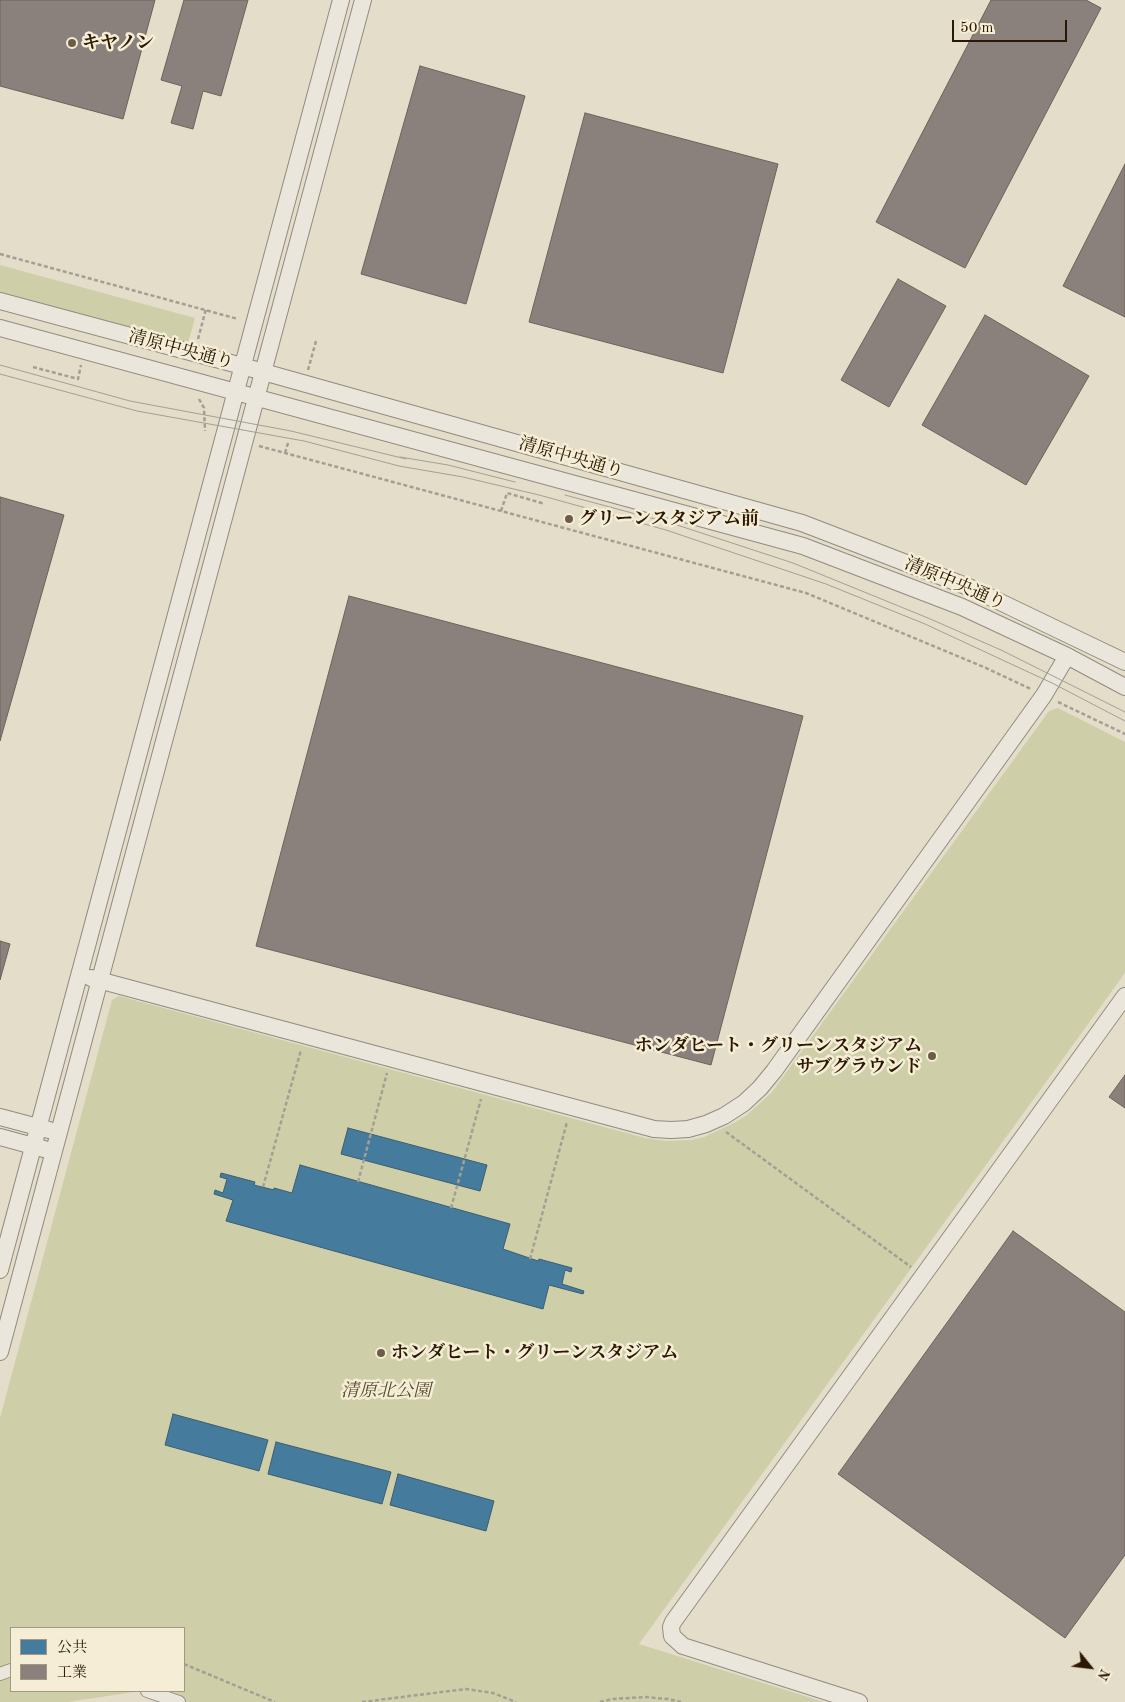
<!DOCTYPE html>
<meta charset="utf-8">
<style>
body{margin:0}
#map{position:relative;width:1125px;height:1702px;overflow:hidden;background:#e4ddc9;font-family:"Old Standard TT","Noto Serif JP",serif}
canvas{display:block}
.legend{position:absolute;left:10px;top:1627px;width:175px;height:65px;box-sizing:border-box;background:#f5edd5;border:1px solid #a49881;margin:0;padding:6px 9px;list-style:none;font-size:15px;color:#2b1803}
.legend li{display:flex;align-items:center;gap:10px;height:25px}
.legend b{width:25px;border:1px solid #a49881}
.north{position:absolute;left:1065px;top:1642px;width:50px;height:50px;-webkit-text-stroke:4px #f5edd5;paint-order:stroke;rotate:119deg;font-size:14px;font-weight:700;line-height:20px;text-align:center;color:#2b1803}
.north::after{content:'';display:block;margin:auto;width:18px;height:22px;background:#2b1803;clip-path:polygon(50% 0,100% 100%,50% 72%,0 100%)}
.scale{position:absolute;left:952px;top:20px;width:115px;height:22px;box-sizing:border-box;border:2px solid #2b1803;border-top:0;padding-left:6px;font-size:15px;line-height:18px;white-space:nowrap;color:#2b1803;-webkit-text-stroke:4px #f5edd5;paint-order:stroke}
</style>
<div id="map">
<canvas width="1125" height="1702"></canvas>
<ul class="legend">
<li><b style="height:14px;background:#457b9d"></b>公共</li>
<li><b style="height:14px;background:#8a817c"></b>工業</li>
</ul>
<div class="north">N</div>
<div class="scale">50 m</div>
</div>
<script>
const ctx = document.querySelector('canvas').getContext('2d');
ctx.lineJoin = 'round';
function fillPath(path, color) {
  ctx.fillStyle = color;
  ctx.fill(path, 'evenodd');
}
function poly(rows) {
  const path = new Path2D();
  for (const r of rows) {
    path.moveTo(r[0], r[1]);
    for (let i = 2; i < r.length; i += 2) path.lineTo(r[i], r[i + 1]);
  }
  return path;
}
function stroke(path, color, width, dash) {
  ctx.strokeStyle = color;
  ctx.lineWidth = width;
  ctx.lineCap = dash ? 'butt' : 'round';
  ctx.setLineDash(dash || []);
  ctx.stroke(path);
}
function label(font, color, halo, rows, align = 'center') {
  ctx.font = font + ' "Old Standard TT","Noto Serif JP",serif';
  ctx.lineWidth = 5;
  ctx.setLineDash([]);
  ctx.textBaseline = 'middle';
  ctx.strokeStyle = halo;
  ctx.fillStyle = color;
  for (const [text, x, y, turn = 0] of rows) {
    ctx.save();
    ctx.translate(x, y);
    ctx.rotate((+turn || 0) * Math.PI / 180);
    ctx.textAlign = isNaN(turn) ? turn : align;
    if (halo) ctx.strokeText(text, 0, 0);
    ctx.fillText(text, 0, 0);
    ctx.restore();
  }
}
fillPath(poly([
 [0,265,195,318,188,343,0,292],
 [1058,708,1125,742,1125,973,639,1644,824,1702,187,1702,157,1691,184,1691,184,1628,11,1628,11,1691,140,1691,68,1702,0,1702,0,1418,112,1000,119,996,645,1138,666,1141,692,1140,704,1137,734,1123,747,1115,772,1092,1049,711]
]), '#cecfa9');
const public = poly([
 [348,1128,487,1165,480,1191,341,1154,348,1128],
 [300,1165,510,1224,503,1249,538,1261,539,1259,572,1268,571,1272,565,1270,562,1284,584,1291,583,1294,549,1285,543,1309,226,1221,233,1200,214,1194,215,1190,223,1193,227,1179,220,1177,221,1173,255,1182,254,1185,274,1190,274,1188,292,1193,300,1165],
 [173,1414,268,1440,259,1471,165,1445,173,1414],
 [276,1442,391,1472,382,1504,268,1474,276,1442],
 [398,1474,494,1501,486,1531,390,1505,398,1474]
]);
fillPath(public, '#457b9d');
stroke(public, '#3d5d6f', 1);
const industry = poly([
 [0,0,155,0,123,119,0,86,0,0],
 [184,0,248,0,221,96,203,91,193,129,171,123,182,86,161,80,184,0],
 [991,0,1086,0,1101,8,965,268,876,222,991,0],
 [420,66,525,96,466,304,361,274,420,66],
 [585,113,778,164,723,373,529,322,585,113],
 [1125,164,1125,317,1063,286,1125,164],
 [898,279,946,306,889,407,841,380,898,279],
 [985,315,1089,376,1026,485,922,425,985,315],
 [0,497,64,515,0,741,0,497],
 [349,596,803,716,711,1065,256,946,349,596],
 [0,941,10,944,0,980,0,941],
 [1125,1075,1125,1108,1109,1097,1125,1075],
 [1013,1231,1125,1312,1125,1555,1065,1638,838,1474,1013,1231]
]);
fillPath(industry, '#8a817c');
stroke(industry, '#6e6258', 1);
const minor = poly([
 [0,1674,11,1670],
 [147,1691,179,1702]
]);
const tertiary = poly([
 [0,301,242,366,802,523,971,588,1125,662],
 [0,328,803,546,962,607,1067,656,1125,687],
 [91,978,654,1129,671,1130,688,1129,706,1124,724,1116,744,1103,760,1088,774,1071,1044,695,1067,656],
 [0,1117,49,1130],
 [0,1137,44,1149],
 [0,1270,341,0],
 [0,1352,363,0],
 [859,1702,683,1646,672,1636,671,1627,673,1622,1125,996]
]);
stroke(minor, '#928b7e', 14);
stroke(tertiary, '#928b7e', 18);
stroke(poly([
 [0,254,238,319],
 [198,339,206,309],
 [33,367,78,379,81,365],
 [308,370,316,341],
 [199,399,204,408,205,431],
 [259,446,806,593,986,668,1031,689],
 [285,453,288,443],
 [501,511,507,493,545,504],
 [1058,702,1125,734],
 [726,1132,911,1267],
 [358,1182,387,1073],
 [263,1187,301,1050],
 [451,1208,481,1099],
 [530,1259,567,1122],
 [184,1664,275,1702],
 [362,1702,466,1689,493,1693,516,1702],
 [600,1702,612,1699,645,1697,668,1699,681,1702]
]), '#a49f95', 2.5, [4, 2.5]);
stroke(minor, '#eae6dc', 12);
stroke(tertiary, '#eae6dc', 16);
stroke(poly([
 [0,365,130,401,291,431,406,459],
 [0,374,137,411,304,441,399,466,463,477,539,495,666,530,826,584,925,624,1052,683,1125,721],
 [400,457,448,465,515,482],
 [565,495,677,525,793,563,928,618,1001,650,1125,712]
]), '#a49f95', 1);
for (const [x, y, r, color] of [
 [72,43,5,"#6c5d48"],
 [569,519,5,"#6c5d48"],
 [932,1056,5,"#6c5d48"],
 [381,1353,5,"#6c5d48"]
]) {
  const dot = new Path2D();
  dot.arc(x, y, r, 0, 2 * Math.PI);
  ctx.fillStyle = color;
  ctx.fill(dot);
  stroke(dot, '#f5edd5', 2);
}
label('bold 18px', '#2b1803', '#f5edd5', [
 ["キヤノン",82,43],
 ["グリーンスタジアム前",579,519],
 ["ホンダヒート・グリーンスタジアム",922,1046,"right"],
 ["サブグラウンド",922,1067,"right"],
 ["ホンダヒート・グリーンスタジアム",391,1353]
], 'left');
label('18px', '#2b1803', '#f5edd5', [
 ["清原中央通り",181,350,15],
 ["清原中央通り",571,458,16],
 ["清原中央通り",955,584,23]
]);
label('italic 18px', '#564b2d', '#f5edd5', [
 ["清原北公園",386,1391]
]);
</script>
